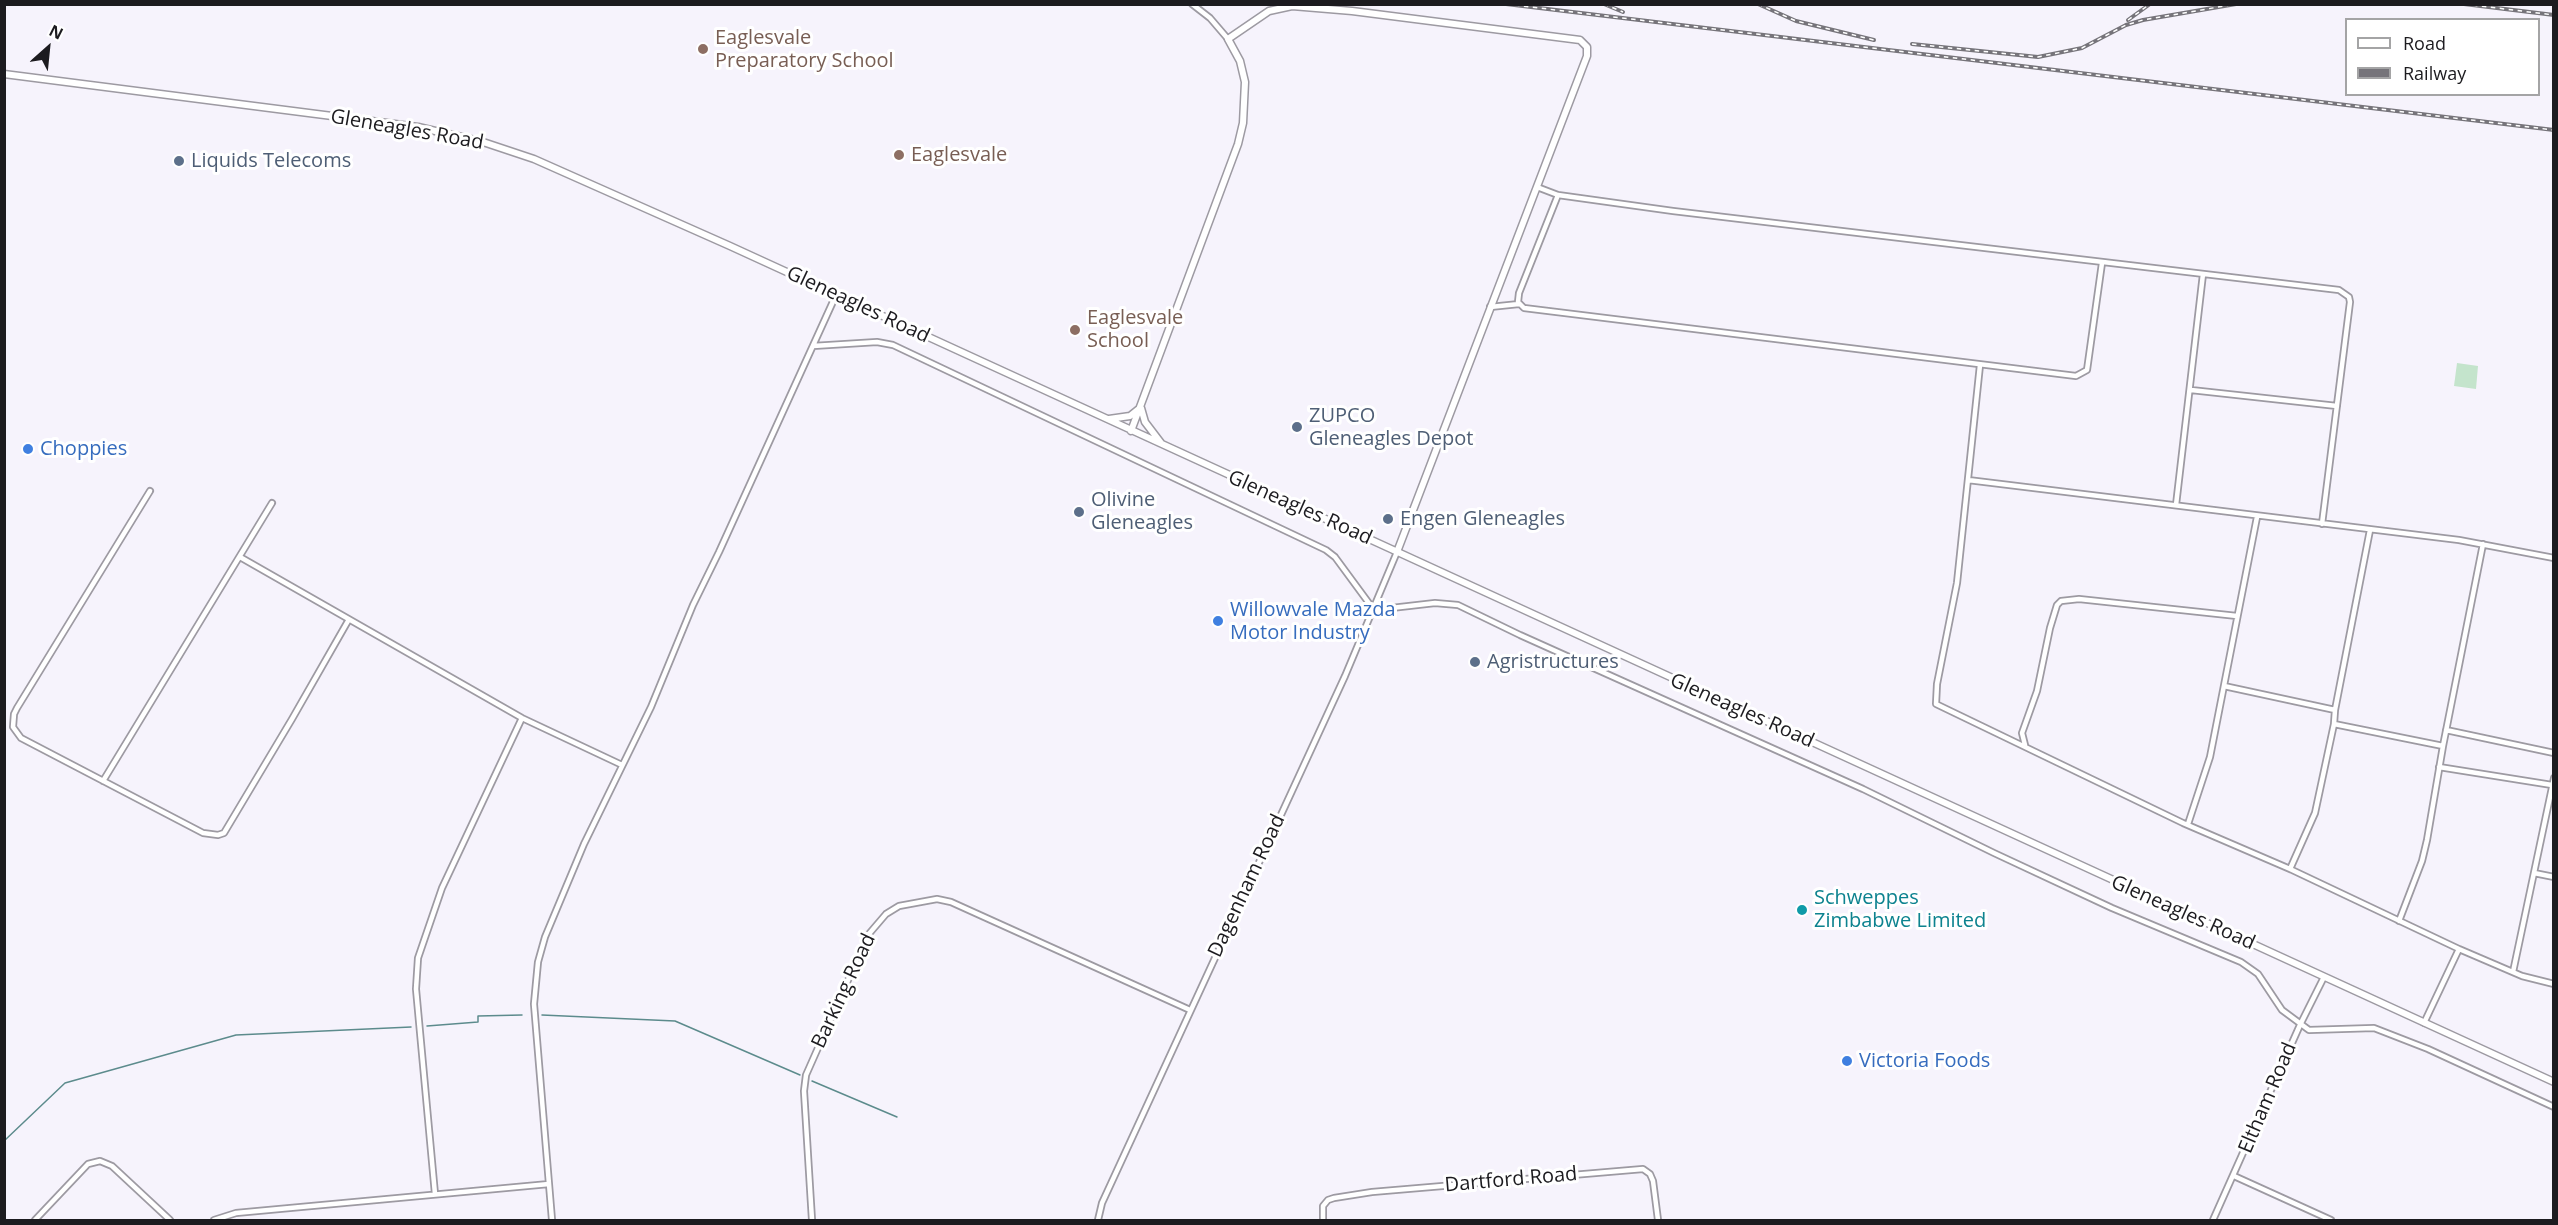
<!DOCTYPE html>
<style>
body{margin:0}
#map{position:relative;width:2558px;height:1225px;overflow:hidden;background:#f6f3fc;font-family:"Open Sans",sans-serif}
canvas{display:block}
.frame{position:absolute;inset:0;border:6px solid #1c1b1f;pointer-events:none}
.legend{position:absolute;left:2345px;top:18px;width:195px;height:78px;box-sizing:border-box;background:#fff;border:2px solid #a4a4a5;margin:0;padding:8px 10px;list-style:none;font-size:18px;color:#1c1b1f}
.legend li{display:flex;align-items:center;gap:12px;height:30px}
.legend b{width:30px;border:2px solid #a4a4a5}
.north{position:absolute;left:18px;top:18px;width:60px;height:60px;-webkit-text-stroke:4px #fff;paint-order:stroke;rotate:27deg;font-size:16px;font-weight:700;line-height:24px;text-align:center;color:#1c1b1f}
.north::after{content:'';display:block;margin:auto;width:21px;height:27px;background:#1c1b1f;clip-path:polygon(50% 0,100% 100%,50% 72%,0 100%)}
</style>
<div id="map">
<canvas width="2558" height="1225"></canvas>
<div class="frame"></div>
<ul class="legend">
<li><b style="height:8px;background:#fff"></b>Road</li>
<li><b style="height:8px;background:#76747a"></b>Railway</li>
</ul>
<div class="north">N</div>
</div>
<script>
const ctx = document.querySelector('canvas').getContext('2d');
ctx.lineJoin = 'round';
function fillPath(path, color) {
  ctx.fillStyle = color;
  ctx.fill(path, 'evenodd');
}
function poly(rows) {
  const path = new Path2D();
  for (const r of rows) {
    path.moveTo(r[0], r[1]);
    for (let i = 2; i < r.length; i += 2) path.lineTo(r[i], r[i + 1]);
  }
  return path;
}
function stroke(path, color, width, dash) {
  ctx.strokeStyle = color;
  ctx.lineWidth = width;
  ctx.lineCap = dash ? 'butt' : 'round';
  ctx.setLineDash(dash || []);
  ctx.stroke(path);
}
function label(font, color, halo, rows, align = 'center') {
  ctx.font = font + ' "Open Sans",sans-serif';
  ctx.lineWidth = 6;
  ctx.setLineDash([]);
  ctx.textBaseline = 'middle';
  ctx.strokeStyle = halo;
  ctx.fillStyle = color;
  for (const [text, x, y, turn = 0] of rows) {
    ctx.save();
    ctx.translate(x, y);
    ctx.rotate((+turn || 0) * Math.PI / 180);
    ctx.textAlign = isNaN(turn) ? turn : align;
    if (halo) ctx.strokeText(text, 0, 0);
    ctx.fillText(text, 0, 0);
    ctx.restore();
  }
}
fillPath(poly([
 [2457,363,2478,366,2476,389,2454,386]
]), '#c4e4cc');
stroke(poly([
 [542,1015,675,1021,800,1075],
 [427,1026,478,1022,478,1016,522,1015],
 [812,1081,897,1117],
 [4,1141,65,1083,236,1035,411,1027]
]), '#5c8b8c', 1.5);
const street = poly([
 [1192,4,1210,18,1228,39],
 [1537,187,1558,195,1673,211,2339,290,2349,297,2350,302,2322,524],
 [1558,195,1519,293,1518,302,1524,308,2076,376,2087,370,2102,263],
 [1490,307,1519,304],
 [813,346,877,342,893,345,1326,550,1335,557,1374,610,1435,603,1458,605,1520,635,1863,789,1994,853,2112,908,2241,962,2258,974,2282,1010,2309,1030,2374,1028,2428,1049,2554,1107],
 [1980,365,1957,583,1937,684,1936,704,2183,823,2290,869,2459,949,2522,976,2554,984],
 [2191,390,2337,406],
 [1968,480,2459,540,2554,558],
 [150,491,17,708,14,714,13,727,21,738,203,833,218,835,224,833,292,719,348,621],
 [2176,505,2203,274],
 [240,557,522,718,622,765],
 [2224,686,2335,710],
 [2334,724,2443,746],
 [2446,730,2554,753],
 [2025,745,2022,733,2037,691,2050,628,2057,605,2061,601,2079,599,2237,616],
 [2439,767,2552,785],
 [103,781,272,503],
 [2188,824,2210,757,2257,517],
 [2290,869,2315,813,2334,724,2335,710,2370,530],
 [2534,873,2554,877],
 [2399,921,2422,861,2427,840,2443,746,2483,544],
 [2513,972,2554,778],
 [2424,1023,2459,949],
 [2234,1176,2331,1220],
 [435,1194,416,989,418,958,442,888,522,718],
 [35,1220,88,1164,100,1161,112,1166,170,1220],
 [214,1220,236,1213,549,1184],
 [552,1220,534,1004,538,962,545,937,584,844,651,707,693,605,719,552,836,295],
 [812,1220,804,1091,806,1075,868,935,886,914,899,906,937,899,951,902,1190,1010],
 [1098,1220,1102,1203,1345,676,1397,552],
 [1323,1220,1323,1206,1328,1200,1334,1198,1372,1192,1643,1169,1650,1174,1653,1181,1658,1220],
 [2213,1220,2300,1025,2324,977]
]);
const secondary = poly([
 [4,74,418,127,483,142,534,159,730,246,2554,1082],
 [1141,408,1145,422,1161,443],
 [1109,419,1130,416,1140,408],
 [1131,431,1238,144,1243,123,1245,82,1240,61,1228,39,1269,11,1292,6,1352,11,1580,40,1587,47,1587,56,1397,552]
]);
stroke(street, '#9d9aa2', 8);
stroke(secondary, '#9d9aa2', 9);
stroke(street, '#fff', 4.5);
stroke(secondary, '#fff', 6);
const rail = poly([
 [1506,4,2554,130],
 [1604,4,1623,12],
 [1758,4,1796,21,1874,40],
 [2464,4,2554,15],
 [2128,20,2150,4],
 [1912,44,2038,57,2082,48,2126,25,2143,20,2236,4]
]);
stroke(rail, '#76747a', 4);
stroke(rail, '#fff', 1.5, [4.5]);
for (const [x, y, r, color] of [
 [703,49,6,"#8d6e63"],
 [899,155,6,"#8d6e63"],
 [179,161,6,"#5c6f8a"],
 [1075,330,6,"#8d6e63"],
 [1297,427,6,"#5c6f8a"],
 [28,449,6,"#3f7fe0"],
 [1079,512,6,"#5c6f8a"],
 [1388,519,6,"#5c6f8a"],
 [1218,621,6,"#3f7fe0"],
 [1475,662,6,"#5c6f8a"],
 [1802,910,6,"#0f9aa8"],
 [1847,1061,6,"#3f7fe0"]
]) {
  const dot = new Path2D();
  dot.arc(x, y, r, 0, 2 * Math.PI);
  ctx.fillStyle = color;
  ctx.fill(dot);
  stroke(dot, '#fff', 2);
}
label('20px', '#785e54', '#fff', [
 ["Eaglesvale",715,38],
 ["Preparatory School",715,61],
 ["Eaglesvale",911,155],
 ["Eaglesvale",1087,318],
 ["School",1087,341]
], 'left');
label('20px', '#1c1b1f', '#fff', [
 ["Gleneagles Road",407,130,10],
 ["Gleneagles Road",858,305,25],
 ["Gleneagles Road",1300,508,24],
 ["Gleneagles Road",1742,711,24],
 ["Dagenham Road",1247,886,-65],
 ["Gleneagles Road",2183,913,24],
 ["Barking Road",844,991,-65],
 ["Eltham Road",2268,1098,-67],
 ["Dartford Road",1511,1180,-5]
]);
label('20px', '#4e5e75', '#fff', [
 ["Liquids Telecoms",191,161],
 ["ZUPCO",1309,416],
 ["Gleneagles Depot",1309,439],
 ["Olivine",1091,500],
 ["Gleneagles",1091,523],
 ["Engen Gleneagles",1400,519],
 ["Agristructures",1487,662]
], 'left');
label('20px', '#366cbe', '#fff', [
 ["Choppies",40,449],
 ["Willowvale Mazda",1230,610],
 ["Motor Industry",1230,633],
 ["Victoria Foods",1859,1061]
], 'left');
label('20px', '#0d838f', '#fff', [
 ["Schweppes",1814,898],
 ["Zimbabwe Limited",1814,921]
], 'left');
</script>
